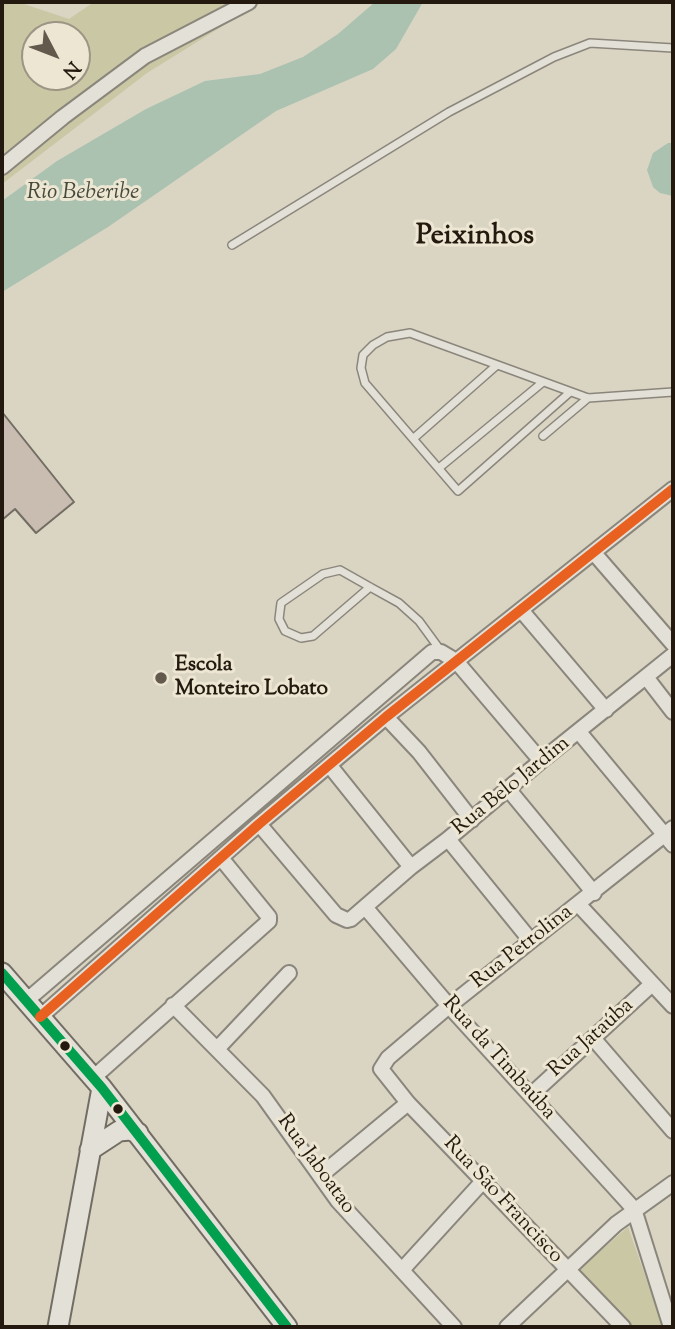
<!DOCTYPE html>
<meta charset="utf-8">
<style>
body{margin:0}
#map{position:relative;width:675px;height:1329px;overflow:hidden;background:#dad4c3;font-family:"Sorts Mill Goudy",serif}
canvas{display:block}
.frame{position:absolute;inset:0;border:4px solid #23190e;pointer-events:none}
.north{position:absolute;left:21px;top:21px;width:70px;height:70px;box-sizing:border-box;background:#ede6d2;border:2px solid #9c9484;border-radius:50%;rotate:132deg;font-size:19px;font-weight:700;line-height:28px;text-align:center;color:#23190e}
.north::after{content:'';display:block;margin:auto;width:24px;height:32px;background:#635a4d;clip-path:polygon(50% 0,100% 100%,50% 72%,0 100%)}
</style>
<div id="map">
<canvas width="675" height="1329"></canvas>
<div class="frame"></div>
<div class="north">N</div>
</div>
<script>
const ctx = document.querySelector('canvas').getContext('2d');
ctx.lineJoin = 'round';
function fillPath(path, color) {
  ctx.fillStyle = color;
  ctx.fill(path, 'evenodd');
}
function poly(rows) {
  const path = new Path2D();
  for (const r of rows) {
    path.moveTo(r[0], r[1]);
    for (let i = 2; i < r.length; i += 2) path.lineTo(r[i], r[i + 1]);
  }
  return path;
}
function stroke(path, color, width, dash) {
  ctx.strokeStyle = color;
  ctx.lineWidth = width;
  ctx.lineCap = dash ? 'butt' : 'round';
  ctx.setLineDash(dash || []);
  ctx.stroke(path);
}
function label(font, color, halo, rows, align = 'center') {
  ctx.font = font + ' "Sorts Mill Goudy",serif';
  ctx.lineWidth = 6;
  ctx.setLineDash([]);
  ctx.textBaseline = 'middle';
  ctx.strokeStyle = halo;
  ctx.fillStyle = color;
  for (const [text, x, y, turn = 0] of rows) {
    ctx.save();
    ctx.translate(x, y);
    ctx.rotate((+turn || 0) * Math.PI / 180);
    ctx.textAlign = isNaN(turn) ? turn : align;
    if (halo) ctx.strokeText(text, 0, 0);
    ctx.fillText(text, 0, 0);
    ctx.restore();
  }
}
fillPath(poly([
 [2,2,18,2,69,19,94,2,253,2,258,4,147,73,2,184],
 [35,35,77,35,77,77,35,77],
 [628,1227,663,1327,631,1327,576,1272]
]), '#c9c7a4');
fillPath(poly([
 [375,2,423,2,396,49,373,69,276,111,108,227,2,292,2,201,57,161,146,109,205,81,260,74,303,57,338,34],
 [668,143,673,143,673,196,660,193,653,187,647,170,653,153]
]), '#abc2b1');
const building = poly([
 [2,412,74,502,36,533,15,509,2,520,2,412]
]);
fillPath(building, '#c9bcb0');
stroke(building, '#726d63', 2);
const service = poly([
 [232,245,449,112,554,57,590,43,673,48],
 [569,393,458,491,365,383,361,368,363,355,373,345,387,337,410,333,588,398,673,392],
 [543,436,588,398],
 [414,438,497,365],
 [439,468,543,382],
 [370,587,313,636,301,638,285,631,279,619,281,603,323,574,340,570,370,587,399,603,419,621,441,651]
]);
const minor = poly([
 [2,167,63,117,145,56,249,2],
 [594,553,673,644],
 [521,610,606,710],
 [646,677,673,712],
 [386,717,419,752,472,820],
 [579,732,673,845],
 [330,766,411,867],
 [509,790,594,893],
 [259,824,336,915,347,920,351,919,411,867,448,839,541,761,673,655],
 [448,839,531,941],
 [579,905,673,1006],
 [365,907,449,1006,634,1209,671,1327],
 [26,1001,432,652,441,652,456,661,541,761],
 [173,1005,263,1096,338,1201,454,1327],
 [40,1017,259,824,386,717,673,489],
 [593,1038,673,1131],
 [217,1049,289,973],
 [93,1078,269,921,269,917,221,858],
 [531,1095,652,984],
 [321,1175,408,1103],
 [402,1270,484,1180],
 [507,1327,616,1224,673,1183],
 [623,1327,408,1103,381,1069,388,1058,449,1006,673,828]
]);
const secondary = poly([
 [2,973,102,1088,287,1327],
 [90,1150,119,1131,130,1130,138,1133],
 [58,1327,102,1088]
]);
stroke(service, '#8b867c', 10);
stroke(minor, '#8b867c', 18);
stroke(secondary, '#726d63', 23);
stroke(service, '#e2e0d7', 7);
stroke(minor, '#e2e0d7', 14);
stroke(secondary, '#e2e0d7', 19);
stroke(poly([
 [2,973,102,1088,287,1327]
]), '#029f4e', 10);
stroke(poly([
 [40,1017,259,824,386,717,673,489]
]), '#e86121', 10);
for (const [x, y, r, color] of [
 [161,678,7,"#635a4d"],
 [65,1046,6,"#23190e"],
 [118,1109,6,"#23190e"]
]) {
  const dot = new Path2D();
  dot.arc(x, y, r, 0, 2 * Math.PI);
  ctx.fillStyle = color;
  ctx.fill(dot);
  stroke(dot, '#ede6d2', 2.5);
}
label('bold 21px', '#23190e', '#ede6d2', [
 ["Escola",175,666],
 ["Monteiro Lobato",175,690]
], 'left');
label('21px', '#23190e', '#ede6d2', [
 ["Rua Belo Jardim",512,787,-39],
 ["Rua Petrolina",523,948,-38],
 ["Rua Jataúba",592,1039,-42],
 ["Rua da Timbaúba",498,1059,48],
 ["Rua Jaboatao",315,1165,54],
 ["Rua São Francisco",502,1201,47]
]);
label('italic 23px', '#464a3c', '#ede6d2', [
 ["Rio Beberibe",83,194]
]);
label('bold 28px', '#23190e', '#ede6d2', [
 ["Peixinhos",475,238]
]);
</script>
